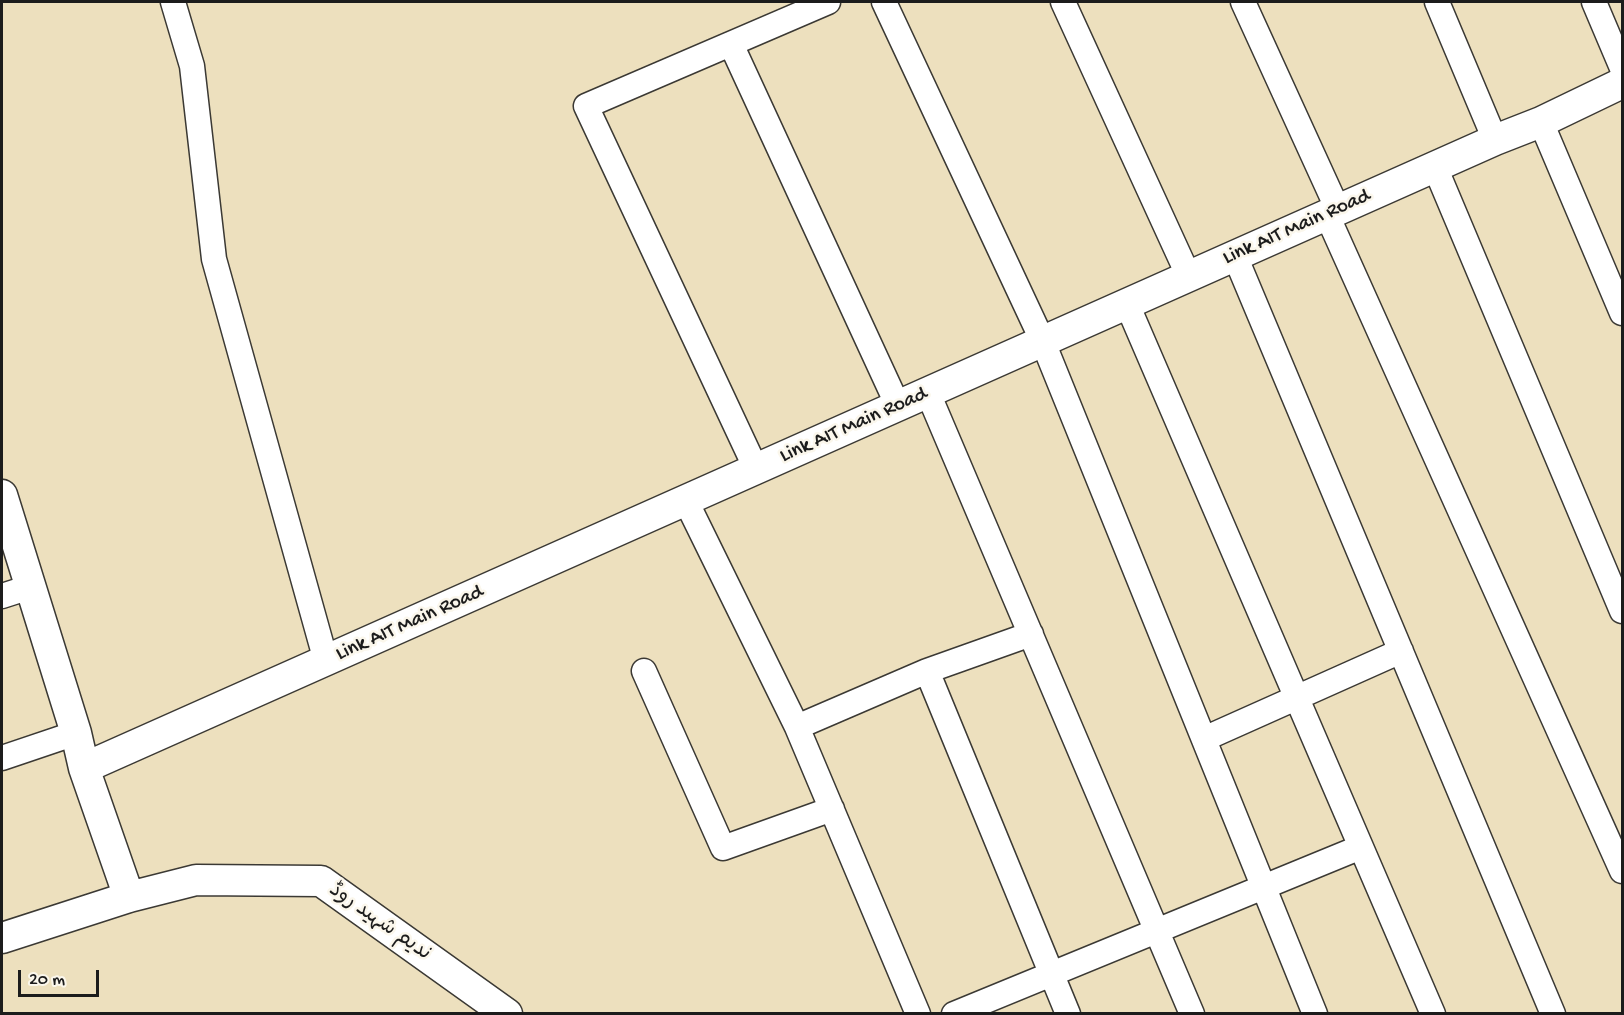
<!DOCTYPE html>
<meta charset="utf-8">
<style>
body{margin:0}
#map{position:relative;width:1624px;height:1015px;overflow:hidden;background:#ede0be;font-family:"Gochi Hand",sans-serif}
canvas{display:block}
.frame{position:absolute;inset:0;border:3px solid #1c1c1c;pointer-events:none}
.scale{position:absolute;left:18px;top:970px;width:81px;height:27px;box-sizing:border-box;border:3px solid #1c1c1c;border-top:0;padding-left:8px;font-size:18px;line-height:21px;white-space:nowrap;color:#1c1c1c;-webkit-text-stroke:4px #fbf7ec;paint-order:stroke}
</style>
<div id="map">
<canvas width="1624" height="1015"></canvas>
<div class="frame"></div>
<div class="scale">20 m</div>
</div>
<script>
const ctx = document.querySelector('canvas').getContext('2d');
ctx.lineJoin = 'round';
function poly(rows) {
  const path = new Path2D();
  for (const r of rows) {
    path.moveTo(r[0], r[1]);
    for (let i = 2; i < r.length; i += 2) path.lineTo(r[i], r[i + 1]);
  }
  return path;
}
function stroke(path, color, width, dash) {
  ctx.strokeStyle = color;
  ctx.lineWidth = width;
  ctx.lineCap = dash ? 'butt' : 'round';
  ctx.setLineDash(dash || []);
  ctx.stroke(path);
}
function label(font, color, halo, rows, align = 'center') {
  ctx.font = font + ' "Gochi Hand","Playpen Sans Arabic",sans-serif';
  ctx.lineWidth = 5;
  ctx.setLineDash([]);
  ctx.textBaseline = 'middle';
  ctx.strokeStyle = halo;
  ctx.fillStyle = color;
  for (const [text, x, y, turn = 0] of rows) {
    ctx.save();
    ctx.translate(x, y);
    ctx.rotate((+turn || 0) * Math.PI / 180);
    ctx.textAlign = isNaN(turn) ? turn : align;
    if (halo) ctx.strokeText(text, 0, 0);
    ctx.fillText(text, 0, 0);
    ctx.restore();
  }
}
const minor = poly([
 [173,2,192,66,214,259,326,661],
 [884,2,1043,342,1315,1014],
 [1063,2,1189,277],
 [1243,2,1338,210],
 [1437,2,1495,140],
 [1594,2,1622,68],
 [731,44,898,406],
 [1541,122,1622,313],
 [1435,167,1622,611],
 [1327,215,1622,871],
 [1235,256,1553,1014],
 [1127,304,1433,1014],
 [928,393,1192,1014],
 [756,469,586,106,828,2],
 [686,501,797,727,918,1014],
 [2,596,30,587],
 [644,671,723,848,832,809],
 [927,671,1068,1014],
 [797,727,927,671,1031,634],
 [1204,739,1401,651],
 [2,758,76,733],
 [954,1014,1361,847]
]);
const tertiary = poly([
 [2,495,76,733,84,768,129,897],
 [84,768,1495,140,1541,122,1622,83],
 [2,938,129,897,196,880,321,881,507,1014]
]);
stroke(minor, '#3b3934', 27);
stroke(tertiary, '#3b3934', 33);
stroke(minor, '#fff', 24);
stroke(tertiary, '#fff', 30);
label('21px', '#1c1c1c', '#fbf7ec', [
 ["Link AIT Main Road",1297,228,-24],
 ["Link AIT Main Road",854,426,-24],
 ["Link AIT Main Road",410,624,-24],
 ["ندیم شہید روڈ",379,923,35]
]);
</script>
